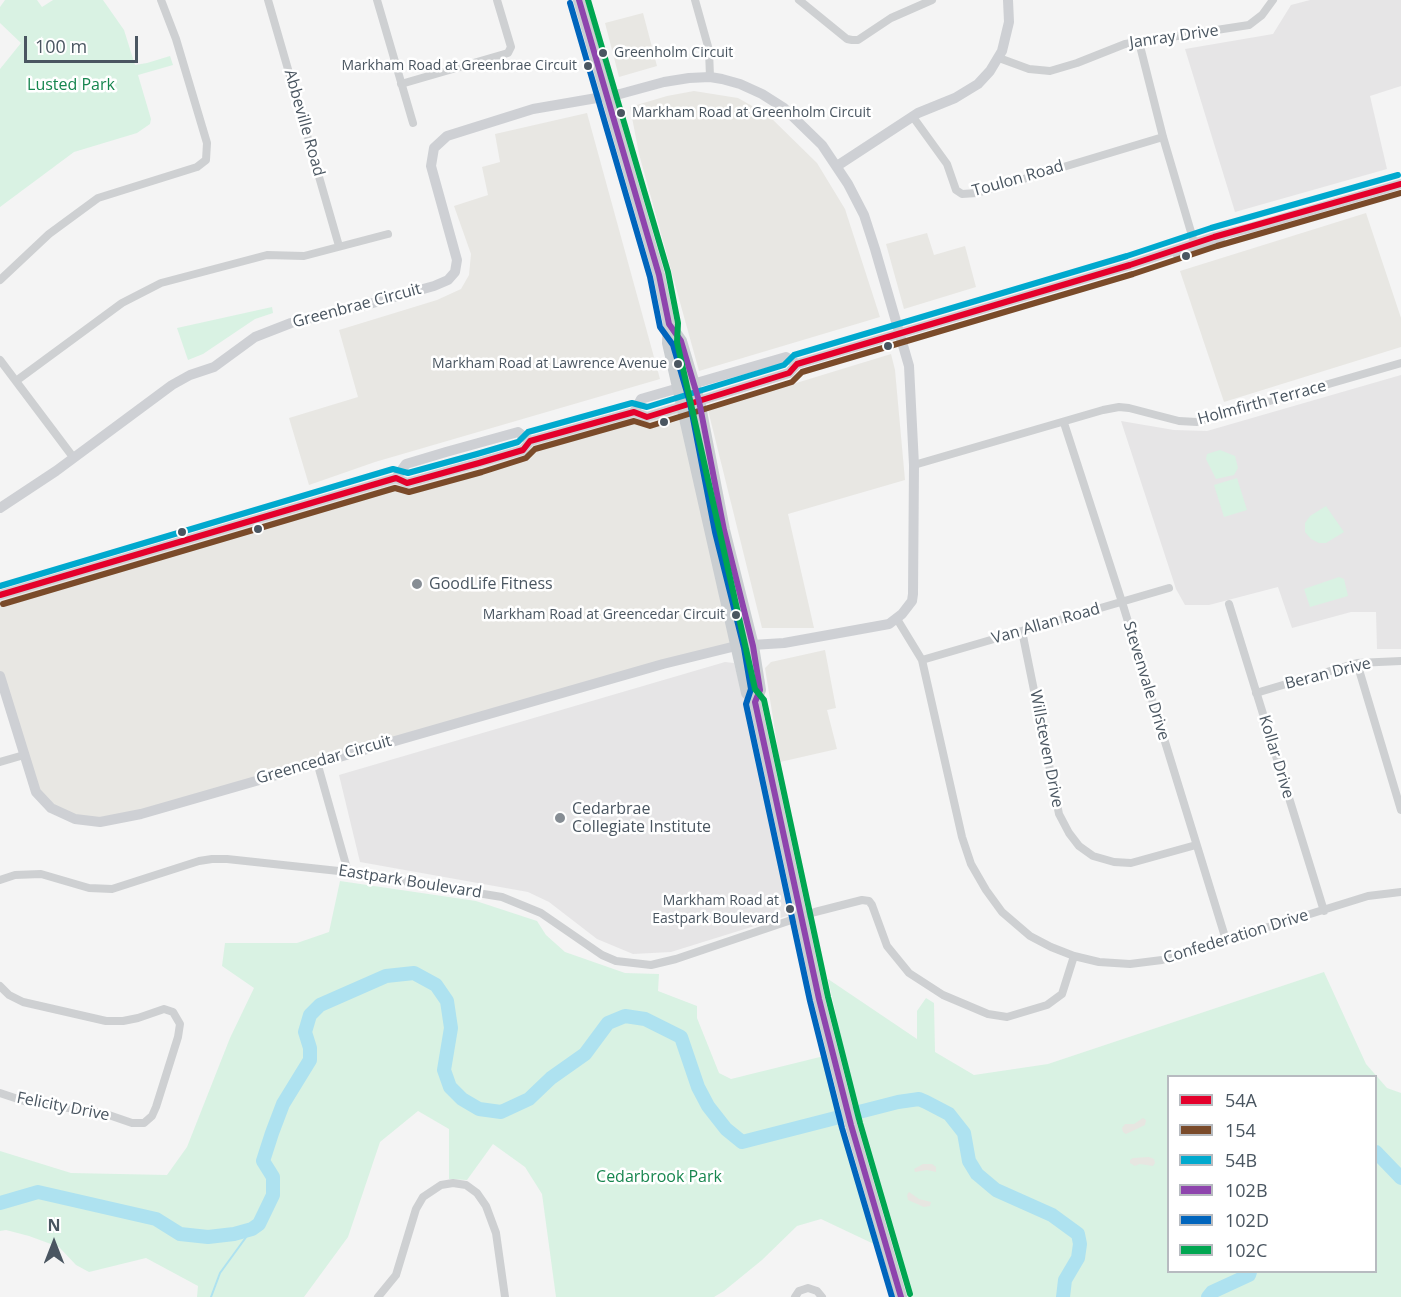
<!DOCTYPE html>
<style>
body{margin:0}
#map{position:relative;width:1401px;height:1297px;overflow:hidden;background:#f4f4f4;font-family:"Open Sans",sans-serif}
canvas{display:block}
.legend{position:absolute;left:1167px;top:1075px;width:210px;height:198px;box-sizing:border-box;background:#fff;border:2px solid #b7bbc0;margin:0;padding:8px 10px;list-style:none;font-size:18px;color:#4a5661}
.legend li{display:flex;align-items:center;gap:12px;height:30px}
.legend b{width:30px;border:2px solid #b7bbc0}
.north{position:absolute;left:24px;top:1213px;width:60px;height:60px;-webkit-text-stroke:4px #fff;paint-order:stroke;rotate:0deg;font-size:16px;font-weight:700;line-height:24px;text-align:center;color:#4a5661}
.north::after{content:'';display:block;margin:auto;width:21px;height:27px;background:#4a5661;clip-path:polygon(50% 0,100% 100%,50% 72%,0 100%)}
.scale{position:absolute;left:24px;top:36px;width:114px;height:27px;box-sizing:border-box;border:3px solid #4a5661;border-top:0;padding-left:8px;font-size:18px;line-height:21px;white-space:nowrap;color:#4a5661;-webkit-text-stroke:4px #fff;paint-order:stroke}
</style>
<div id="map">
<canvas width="1401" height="1297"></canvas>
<ul class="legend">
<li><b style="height:8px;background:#e4002b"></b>54A</li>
<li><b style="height:8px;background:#7a4b2a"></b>154</li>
<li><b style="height:8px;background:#00a9ce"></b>54B</li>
<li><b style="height:8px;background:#8e44ad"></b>102B</li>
<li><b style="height:8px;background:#0065bd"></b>102D</li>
<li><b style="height:8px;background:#00a651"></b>102C</li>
</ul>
<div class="north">N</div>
<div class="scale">100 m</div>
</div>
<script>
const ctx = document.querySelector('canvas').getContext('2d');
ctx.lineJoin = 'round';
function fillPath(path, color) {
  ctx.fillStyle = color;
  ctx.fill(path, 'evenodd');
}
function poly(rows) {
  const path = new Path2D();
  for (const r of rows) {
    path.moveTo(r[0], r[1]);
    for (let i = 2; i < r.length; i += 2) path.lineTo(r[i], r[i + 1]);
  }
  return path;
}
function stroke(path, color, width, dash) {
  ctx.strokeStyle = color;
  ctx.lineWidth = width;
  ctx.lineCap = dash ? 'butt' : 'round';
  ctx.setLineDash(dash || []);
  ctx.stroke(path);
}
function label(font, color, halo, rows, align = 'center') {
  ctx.font = font + ' "Open Sans",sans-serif';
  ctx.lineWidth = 5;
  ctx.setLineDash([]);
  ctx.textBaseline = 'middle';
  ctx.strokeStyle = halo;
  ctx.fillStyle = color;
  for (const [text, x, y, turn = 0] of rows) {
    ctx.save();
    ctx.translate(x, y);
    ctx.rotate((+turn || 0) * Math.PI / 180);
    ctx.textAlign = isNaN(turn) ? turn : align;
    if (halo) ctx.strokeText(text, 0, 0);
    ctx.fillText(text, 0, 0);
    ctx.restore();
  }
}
fillPath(poly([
 [643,13,657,66,619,77,605,23],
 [694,91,738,98,768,115,817,163,845,209,880,317,699,371,639,154,630,107,667,96],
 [587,113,660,379,375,462,309,485,289,418,358,397,339,330,437,300,461,289,469,275,471,254,454,206,488,195,482,167,500,162,495,134],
 [1366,213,1401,318,1401,347,1224,402,1180,271],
 [927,233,934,255,965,246,976,287,904,309,886,244],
 [891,354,895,370,905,480,788,514,814,628,762,628,708,410],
 [683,406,736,646,141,814,75,819,36,792,0,676,0,595,396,478,407,483,523,450,530,441,634,412,647,417],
 [825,650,836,708,827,710,837,749,780,762,765,668,771,662]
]), '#e8e7e3');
fillPath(poly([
 [1310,0,1401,0,1401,86,1370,96,1387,169,1235,212,1185,49,1273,34,1291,5],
 [1401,375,1401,649,1377,649,1376,612,1351,612,1292,628,1278,587,1209,605,1185,605,1176,589,1121,421,1174,430,1207,431],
 [725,662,734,663,745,704,793,914,671,952,633,954,597,939,549,902,528,892,360,862,339,775]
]), '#e6e5e6');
fillPath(poly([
 [5,0,37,0,42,7,53,0,103,0,124,30,135,65,147,63,170,56,173,65,138,75,151,119,150,124,137,133,74,152,0,207,0,69,21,43,0,23,0,7],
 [272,307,273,313,255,319,203,354,188,360,177,328],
 [1220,450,1235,456,1238,468,1234,475,1216,479,1206,459,1207,454],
 [1237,478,1247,510,1224,517,1214,485],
 [1326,506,1344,532,1326,543,1319,543,1311,539,1305,532,1305,523,1310,516],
 [1339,577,1344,579,1348,596,1310,607,1304,589],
 [340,881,476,901,537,921,546,935,565,952,625,973,659,974,658,991,697,1006,697,1018,719,1073,731,1079,824,1056,876,1245,821,1219,797,1226,762,1260,724,1291,714,1297,556,1297,542,1194,525,1167,493,1144,467,1180,449,1179,449,1129,418,1111,380,1142,348,1237,304,1297,197,1297,198,1286,146,1258,89,1272,76,1265,59,1247,29,1236,6,1230,0,1231,0,1151,71,1173,167,1175,187,1147,230,1038,254,988,222,966,225,943,297,943,329,932],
 [1324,972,1366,1064,1387,1088,1401,1093,1401,1297,912,1297,855,1100,828,979,917,1039,917,1011,926,998,934,1003,935,1052,974,1075,1048,1064],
 [1168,1076,1376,1076,1376,1272,1168,1272]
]), '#d9f2e3');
fillPath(poly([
 [1143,1118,1146,1120,1145,1125,1126,1134,1123,1132,1122,1128,1125,1124,1134,1124],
 [1149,1157,1154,1159,1155,1163,1153,1166,1140,1164,1135,1166,1130,1163,1130,1160,1133,1158],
 [923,1164,932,1164,936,1167,936,1172,927,1170,915,1172,914,1169],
 [909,1192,919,1199,931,1202,930,1206,924,1207,908,1200,907,1195]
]), '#e7e6e1');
stroke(poly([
 [211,1297,220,1273,252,1229]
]), '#aee2f0', 2);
stroke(poly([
 [1376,1152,1401,1178],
 [0,1203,38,1192,156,1219,180,1234,208,1237,234,1234,252,1229,259,1224,273,1195,273,1177,263,1161,272,1133,283,1104,310,1060,310,1048,305,1032,310,1015,320,1005,386,976,414,973,436,985,447,1001,451,1028,444,1070,450,1087,462,1099,479,1109,501,1112,529,1099,551,1078,585,1054,608,1023,625,1016,645,1019,681,1037,698,1087,708,1106,726,1129,742,1142,898,1102,919,1099,926,1102,949,1114,964,1133,969,1161,977,1174,996,1190,1052,1215,1078,1234,1080,1244,1078,1258,1065,1280,1063,1297],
 [1208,1297,1212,1292,1249,1275,1250,1272]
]), '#aee2f0', 14);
stroke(poly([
 [268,0,339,246],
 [377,0,413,123],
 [695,0,709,50,710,77],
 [799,0,847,39,852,40,858,40,891,18,932,0],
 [1139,42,1163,137,1196,249],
 [999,58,1029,69,1050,71,1077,63,1125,44,1249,25,1262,15,1273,0],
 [401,84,508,53,511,47,497,0],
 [913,117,947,164,956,190,962,194,977,193,1163,137],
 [0,280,49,234,98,198,197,167,206,160,207,143,176,39,161,0],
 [0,360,73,457],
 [16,381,122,303,161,283,267,255,304,256,388,234],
 [1064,423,1122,602,1226,940],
 [914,465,1103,410,1119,407,1129,408,1179,421,1197,422,1401,363],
 [1229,604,1324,911],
 [897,619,922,660,962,837,971,864,986,890,1002,912,1030,936,1051,947,1074,956,1099,962,1130,964,1162,960,1368,896,1401,892],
 [1022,631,1059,814,1069,833,1079,846,1093,856,1114,862,1131,863,1196,845],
 [922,660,1169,588],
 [1357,663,1401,810],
 [1256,693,1357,663,1401,661],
 [0,762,24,755],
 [317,762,348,872],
 [0,880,15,875,41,874,89,888,112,889,199,861,212,859,227,859,348,872,502,897,541,913,602,955,616,961,651,965,676,959,815,912,862,900,869,901,872,905,887,946,909,973,943,995,988,1014,1007,1017,1047,1005,1062,994,1074,956],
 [0,986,9,995,23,1002,106,1021,123,1021,138,1018,164,1009,173,1012,180,1024,178,1037,156,1107,152,1116,144,1123,132,1123,103,1113,27,1102,0,1093],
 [378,1297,396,1275,416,1209,423,1197,441,1185,453,1183,466,1185,477,1193,486,1206,496,1233,505,1297],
 [795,1297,799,1291,808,1288,817,1291,822,1297]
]), '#ced0d2', 8);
stroke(poly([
 [837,166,918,113,955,98,978,84,990,71,1002,51,1009,22,1008,0],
 [1178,255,1220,241],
 [634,412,641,399,786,357,797,364],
 [396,478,407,483,523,450,530,441,634,412,647,417,789,373,797,364,1130,265,1214,237,1253,227,1401,184],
 [0,508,56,471,172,385,190,375,214,367,255,337,291,323,362,306,434,286,448,280,455,272,457,260,431,166,434,148,447,136,533,109,620,94,664,82,689,78,710,77,722,79,740,84,762,94,784,108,822,145,848,184,864,215,875,249,909,366,914,465,913,594,912,601,902,614,889,624,784,643,736,646,663,664,141,814,100,822,75,819,51,808,36,792,0,676],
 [0,595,396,478,406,464,446,452,518,432,530,441]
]), '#ced0d4', 10);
stroke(poly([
 [579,0,659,275,669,324,668,343,747,693,755,702,819,999,851,1125,901,1297],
 [669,324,681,341,699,401,724,530,753,646,760,690,755,702]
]), '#caced1', 12);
stroke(poly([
 [0,595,396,478,407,483,479,463,523,450,530,441,634,412,647,417,789,373,797,364,1130,265,1214,237,1401,184]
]), '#e4002b', 6);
stroke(poly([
 [3,604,395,488,409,492,482,472,526,458,535,449,634,421,650,426,792,382,802,372,1133,274,1217,246,1401,193]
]), '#7a4b2a', 6);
stroke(poly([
 [0,586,393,469,408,473,477,454,518,442,528,432,632,403,647,407,784,365,794,355,1127,256,1211,228,1398,175]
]), '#00a9ce', 6);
stroke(poly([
 [579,0,659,275,669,324,681,341,699,401,724,530,753,646,760,690,755,702,819,999,851,1125,901,1297]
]), '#8e44ad', 6);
stroke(poly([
 [570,3,650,277,660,327,673,345,690,403,715,532,744,648,751,689,746,704,810,1001,842,1128,892,1297]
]), '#0065bd', 6);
stroke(poly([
 [588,0,668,272,678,323,677,342,755,689,764,700,828,997,860,1123,910,1294]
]), '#00a651', 6);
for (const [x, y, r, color] of [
 [603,53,5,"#4a5661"],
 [588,66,5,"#4a5661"],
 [621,113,5,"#4a5661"],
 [1186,256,5,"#4a5661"],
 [888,346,5,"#4a5661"],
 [678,364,5,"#4a5661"],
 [664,422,5,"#4a5661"],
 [258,529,5,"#4a5661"],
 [182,532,5,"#4a5661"],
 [417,584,6,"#868d94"],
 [736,615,5,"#4a5661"],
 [560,818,6,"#868d94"],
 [790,909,5,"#4a5661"]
]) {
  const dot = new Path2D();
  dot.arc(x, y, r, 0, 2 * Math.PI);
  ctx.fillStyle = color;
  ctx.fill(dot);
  stroke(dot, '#fff', 2);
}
label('14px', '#4a5661', '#fff', [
 ["Greenholm Circuit",614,53,"left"],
 ["Markham Road at Greenbrae Circuit",577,66],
 ["Markham Road at Greenholm Circuit",632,113,"left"],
 ["Markham Road at Lawrence Avenue",667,364],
 ["Markham Road at Greencedar Circuit",725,615],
 ["Markham Road at",779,901],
 ["Eastpark Boulevard",779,919]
], 'right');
label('16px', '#4a5661', '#fff', [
 ["Janray Drive",1174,37,-8],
 ["Abbeville Road",304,123,74],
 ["Toulon Road",1018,179,-16],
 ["Greenbrae Circuit",357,306,-15],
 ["Holmfirth Terrace",1262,403,-15],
 ["Van Allan Road",1046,624,-16],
 ["Beran Drive",1328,674,-14],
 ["Stevenvale Drive",1146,681,73],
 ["Willsteven Drive",1046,749,79],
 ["Kollar Drive",1276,757,73],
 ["Greencedar Circuit",324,760,-16],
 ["Eastpark Boulevard",410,882,9],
 ["Confederation Drive",1236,937,-17],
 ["Felicity Drive",63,1107,11]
]);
label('16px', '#17864f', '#fff', [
 ["Lusted Park",71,85],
 ["Cedarbrook Park",659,1177]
]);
label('16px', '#4a5661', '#fff', [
 ["GoodLife Fitness",429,584],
 ["Cedarbrae",572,809],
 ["Collegiate Institute",572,827]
], 'left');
</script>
